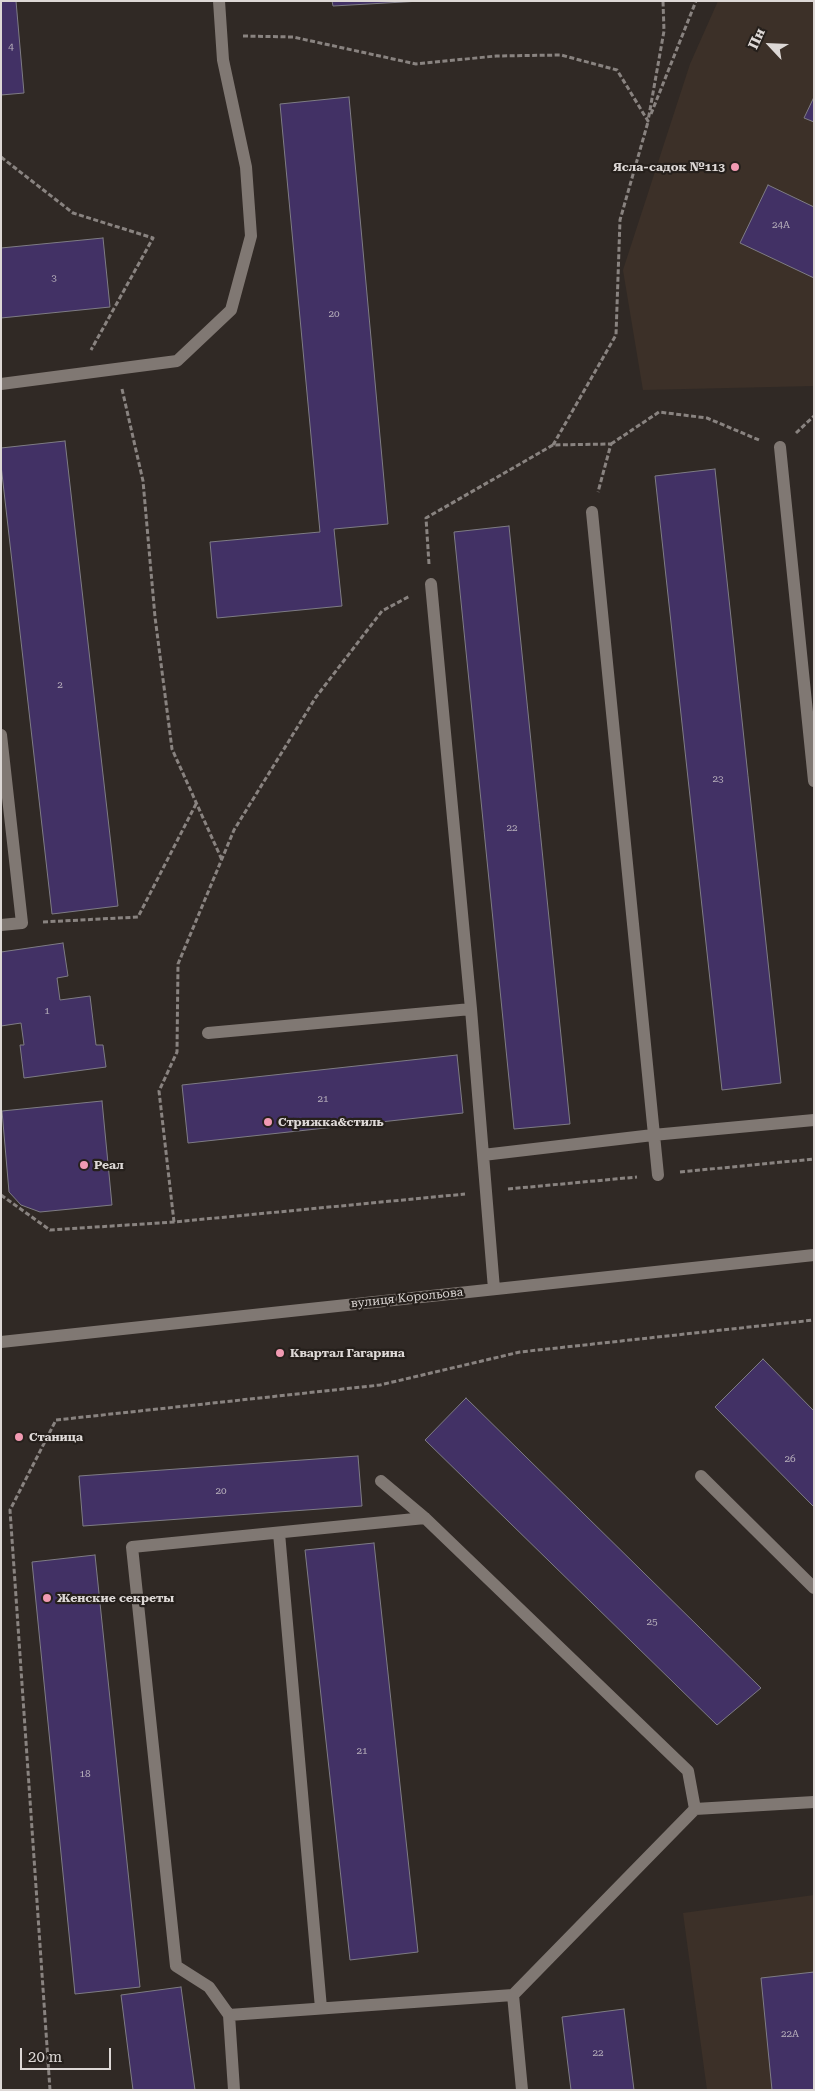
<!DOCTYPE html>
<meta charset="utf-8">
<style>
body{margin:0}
#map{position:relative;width:815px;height:2091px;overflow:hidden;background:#302925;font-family:"Roboto Serif",serif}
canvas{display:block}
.frame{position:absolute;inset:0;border:2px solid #ddd8d6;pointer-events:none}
.north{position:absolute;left:745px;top:20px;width:50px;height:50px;-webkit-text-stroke:4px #26201c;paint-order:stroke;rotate:295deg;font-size:14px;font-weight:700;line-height:20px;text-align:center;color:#ddd8d6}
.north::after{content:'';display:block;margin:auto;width:18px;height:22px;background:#ddd8d6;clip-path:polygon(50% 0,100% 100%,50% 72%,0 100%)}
.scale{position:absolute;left:20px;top:2048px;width:91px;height:22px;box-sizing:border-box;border:2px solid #ddd8d6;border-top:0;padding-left:6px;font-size:15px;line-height:18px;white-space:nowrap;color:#ddd8d6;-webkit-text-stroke:4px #26201c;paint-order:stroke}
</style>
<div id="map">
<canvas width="815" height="2091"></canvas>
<div class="frame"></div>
<div class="north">Пн</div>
<div class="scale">20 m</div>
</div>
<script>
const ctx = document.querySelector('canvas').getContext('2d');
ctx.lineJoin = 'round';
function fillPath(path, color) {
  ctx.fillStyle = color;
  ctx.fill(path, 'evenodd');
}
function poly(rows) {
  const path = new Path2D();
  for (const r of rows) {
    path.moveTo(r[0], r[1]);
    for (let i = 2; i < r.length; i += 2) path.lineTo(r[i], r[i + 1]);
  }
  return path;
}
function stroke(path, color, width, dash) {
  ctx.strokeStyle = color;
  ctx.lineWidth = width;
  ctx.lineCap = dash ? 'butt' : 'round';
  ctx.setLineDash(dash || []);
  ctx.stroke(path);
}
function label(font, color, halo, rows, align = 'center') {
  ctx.font = font + ' "Roboto Serif",serif';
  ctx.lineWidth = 4.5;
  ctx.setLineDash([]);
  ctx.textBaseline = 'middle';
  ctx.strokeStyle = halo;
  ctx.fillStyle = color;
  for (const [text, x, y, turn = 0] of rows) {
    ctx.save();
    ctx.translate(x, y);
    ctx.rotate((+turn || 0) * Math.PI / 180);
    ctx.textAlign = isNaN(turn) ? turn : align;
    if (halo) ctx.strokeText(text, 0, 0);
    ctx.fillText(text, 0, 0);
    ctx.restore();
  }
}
fillPath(poly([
 [718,1,814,1,814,386,643,390,623,270,690,64],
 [814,1895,814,2090,707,2090,683,1913]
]), '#3c3028');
const building = poly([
 [1,1,16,1,24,93,1,95,1,1],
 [332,1,421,1,333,6,332,1],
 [349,97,388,524,334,529,342,606,217,618,210,542,320,532,280,104,349,97],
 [814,97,814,122,804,118,814,97],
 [768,185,814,207,814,278,740,243,768,185],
 [103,238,110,307,1,318,1,248,103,238],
 [65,441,118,906,52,914,1,465,1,448,65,441],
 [715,469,781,1083,722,1090,655,476,715,469],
 [509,526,570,1124,514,1129,454,532,509,526],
 [63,943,68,976,57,978,60,1000,90,996,96,1045,103,1045,106,1067,24,1078,20,1045,24,1045,21,1023,1,1026,1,952,63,943],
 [457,1055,463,1113,188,1143,182,1085,457,1055],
 [102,1101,112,1205,40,1212,21,1205,9,1192,2,1111,102,1101],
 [763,1359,814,1411,814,1507,715,1407,763,1359],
 [466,1398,761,1688,717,1725,425,1440,466,1398],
 [358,1456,362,1506,83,1526,79,1476,358,1456],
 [374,1543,418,1952,350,1960,305,1550,374,1543],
 [95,1555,140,1987,75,1994,32,1562,95,1555],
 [814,1972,814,2090,772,2090,761,1978,814,1972],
 [181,1987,195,2090,133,2090,121,1995,181,1987],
 [624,2009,634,2090,571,2090,562,2017,624,2009]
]);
fillPath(building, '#423165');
stroke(building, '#7e7c84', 1);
stroke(poly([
 [243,36,293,37,416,64,496,56,561,55,617,70,648,121,664,31,663,1],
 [651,114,696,1],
 [1,157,73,213,153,238,91,350],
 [122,389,143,481,155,617,172,749,222,860],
 [796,433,814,416],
 [611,444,659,412,707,418,759,440],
 [553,445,616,335,620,220,648,122],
 [429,564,426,518,553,445,611,444,598,492],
 [43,922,138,917,196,804],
 [680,1172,814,1159],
 [508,1189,637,1177],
 [1,1195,50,1230,174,1222,465,1194],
 [174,1222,159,1091,177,1052,178,964,234,830,316,697,382,611,410,596],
 [50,2090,10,1510,56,1420,380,1385,520,1352,814,1320]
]), '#898380', 3, [5, 2.5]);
stroke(poly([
 [1,384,177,361,231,310,251,236,246,167,223,60,219,1],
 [780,447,814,781],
 [592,512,658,1175],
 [1,735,22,923,1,925],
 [471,1009,494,1289],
 [208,1033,471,1009,431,584],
 [483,1155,653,1135,814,1120],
 [1,1342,814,1255],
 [701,1476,814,1588],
 [381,1481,425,1518,688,1771,695,1809],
 [279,1533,321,2008],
 [513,1995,522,2090],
 [229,2015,513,1995,695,1809,814,1802],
 [234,2090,229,2015,209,1987,176,1966,132,1547,425,1518]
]), '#807873', 12);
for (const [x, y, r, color] of [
 [735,167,5,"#f19ab2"],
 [268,1122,5,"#f19ab2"],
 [84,1165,5,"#f19ab2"],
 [280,1353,5,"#f19ab2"],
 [19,1437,5,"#f19ab2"],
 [47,1598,5,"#f19ab2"]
]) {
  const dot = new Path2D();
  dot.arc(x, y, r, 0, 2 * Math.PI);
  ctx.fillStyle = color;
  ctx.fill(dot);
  stroke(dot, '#26201c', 2);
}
label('10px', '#b6aeba', null, [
 ["4",11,47],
 ["24А",781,225],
 ["3",54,278],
 ["20",334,314],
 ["2",60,685],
 ["23",718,779],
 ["22",512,828],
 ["1",47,1011],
 ["21",323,1099],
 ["26",790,1459],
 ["20",221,1491],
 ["25",652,1622],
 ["21",362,1751],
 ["18",85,1774],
 ["22А",790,2034],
 ["22",598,2053]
]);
label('bold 12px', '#ddd8d6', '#26201c', [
 ["Ясла-садок №113",725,167,"right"],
 ["Стрижка&стиль",278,1122],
 ["Реал",94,1165],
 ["Квартал Гагарина",290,1353],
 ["Станица",29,1437],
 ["Женские секреты",57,1598]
], 'left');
label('12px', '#ddd8d6', '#26201c', [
 ["вулиця Корольова",407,1298,-6]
]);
</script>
